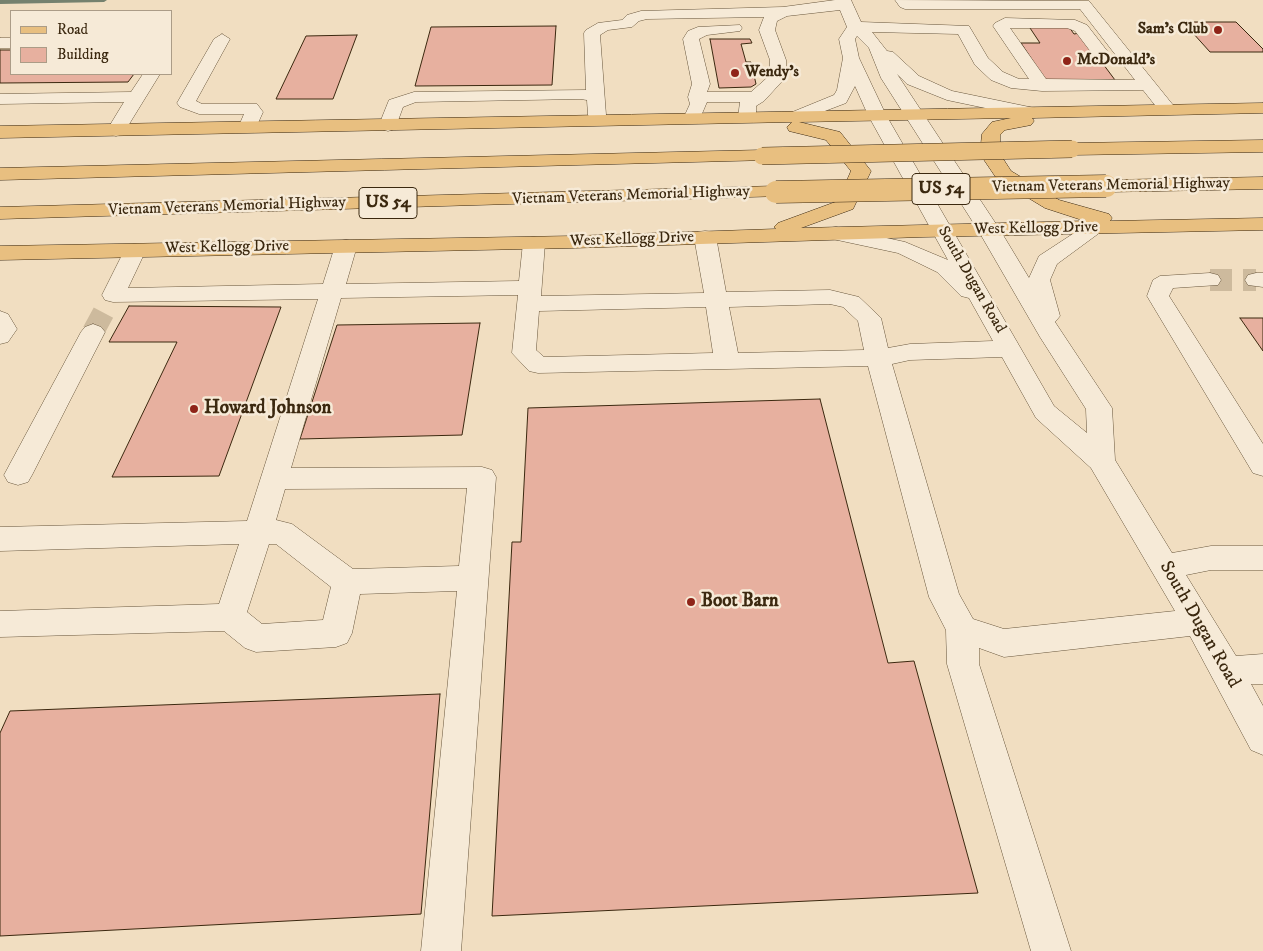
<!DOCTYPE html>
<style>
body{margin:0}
#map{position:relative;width:1263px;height:951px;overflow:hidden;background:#f1dec1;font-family:"IM FELL DW Pica",serif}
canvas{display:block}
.legend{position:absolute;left:10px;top:10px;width:162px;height:65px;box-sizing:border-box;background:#f6ead7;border:1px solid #ab9c87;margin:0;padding:6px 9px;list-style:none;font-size:15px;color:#3b280f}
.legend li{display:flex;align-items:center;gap:10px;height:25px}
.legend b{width:25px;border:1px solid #ab9c87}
</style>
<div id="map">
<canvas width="1263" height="951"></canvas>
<ul class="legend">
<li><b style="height:6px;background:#e8bf80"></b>Road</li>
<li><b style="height:14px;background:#e7b09f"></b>Building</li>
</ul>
</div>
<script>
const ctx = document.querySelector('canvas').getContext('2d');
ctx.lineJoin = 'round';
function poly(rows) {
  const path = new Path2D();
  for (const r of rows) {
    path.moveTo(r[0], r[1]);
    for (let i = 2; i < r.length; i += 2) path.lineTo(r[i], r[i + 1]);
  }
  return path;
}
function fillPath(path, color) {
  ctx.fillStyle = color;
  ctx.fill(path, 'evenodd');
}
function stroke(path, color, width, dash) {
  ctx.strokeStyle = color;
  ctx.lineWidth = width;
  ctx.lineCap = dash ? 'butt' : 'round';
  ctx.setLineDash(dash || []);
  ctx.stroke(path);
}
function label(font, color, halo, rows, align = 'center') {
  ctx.font = font + ' "IM FELL DW Pica",serif';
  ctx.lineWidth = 5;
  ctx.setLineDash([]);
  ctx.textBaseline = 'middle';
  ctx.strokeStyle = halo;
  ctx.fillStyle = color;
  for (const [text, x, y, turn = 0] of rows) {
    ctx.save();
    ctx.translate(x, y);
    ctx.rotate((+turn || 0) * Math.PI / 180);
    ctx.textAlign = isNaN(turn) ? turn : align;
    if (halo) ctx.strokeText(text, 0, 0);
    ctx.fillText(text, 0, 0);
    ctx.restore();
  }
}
fillPath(poly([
 [0,0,107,0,104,2,0,4,0,0]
]), '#75816e');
const building = poly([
 [1183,22,1236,22,1263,49,1263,52,1210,52,1183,22],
 [1028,25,1069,27,1074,34,1080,33,1115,80,1046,81,1021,43,1040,43,1028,25],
 [556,26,552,85,415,86,431,27,556,26],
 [357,35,333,99,276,99,306,36,357,35],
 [710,39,750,39,752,43,741,44,746,62,751,62,756,84,751,87,719,88,710,39],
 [0,50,11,50,11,74,134,74,128,82,0,83,0,50],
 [129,306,281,307,219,476,112,477,177,342,109,342,129,306],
 [1240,318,1263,318,1263,351,1240,318],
 [480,323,462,435,300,439,337,325,480,323],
 [820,399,888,663,914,661,978,893,492,916,512,542,521,542,528,408,820,399],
 [440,694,421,914,0,936,0,733,10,711,440,694]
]);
fillPath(building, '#e7b09f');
stroke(building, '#3b280f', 1);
stroke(poly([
 [1210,280,1256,280],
 [93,332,107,306]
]), '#cdba9d', 22, [22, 11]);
const minor = poly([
 [835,0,851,0,861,22,969,26,988,58,1003,72,1019,79,1029,79,993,26,995,23,1005,18,1075,20,1087,25,1108,52,1106,56,1094,56,1075,31,1067,28,1010,28,1046,79,1135,80,1080,9,905,9,900,7,895,0,1089,1,1177,110,1174,114,1162,114,1143,90,1042,91,1011,88,991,80,975,65,958,34,872,32,887,51,893,52,919,76,952,91,1039,109,1042,113,1039,117,1033,118,947,100,907,84,897,74,1000,230,1029,278,1039,256,1088,224,1095,222,1102,224,1106,228,1057,264,1050,280,1060,316,1055,322,1112,408,1115,460,1172,553,1211,546,1263,546,1263,570,1211,570,1186,575,1236,656,1263,654,1263,684,1251,684,1263,706,1263,755,1251,750,1190,636,1004,657,979,648,979,664,1071,951,1031,951,947,664,946,630,929,597,868,366,538,373,529,371,512,353,518,295,341,298,291,468,482,467,492,470,496,477,461,951,421,951,457,591,360,594,352,633,347,643,336,647,256,652,245,648,224,631,0,637,0,611,219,604,239,544,0,551,0,527,247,521,318,299,113,302,105,300,102,295,127,245,135,244,143,245,146,250,128,288,323,284,335,246,338,241,346,240,354,241,357,246,346,284,519,281,523,243,526,238,534,237,542,238,545,243,541,296,704,293,694,237,697,232,705,231,713,232,716,237,726,292,830,290,859,297,881,318,888,348,910,344,993,341,969,298,961,296,937,272,898,253,828,238,825,233,828,228,836,227,905,242,948,260,868,115,855,86,846,103,796,122,790,121,787,117,790,113,834,95,837,90,843,58,839,39,847,27,840,10,787,16,777,21,775,30,786,60,786,77,764,101,756,106,756,118,753,122,741,122,738,118,740,102,707,102,698,123,686,123,683,119,690,104,688,97,692,84,683,39,688,31,698,27,740,25,742,28,740,31,707,35,699,39,710,84,707,92,751,92,769,76,770,60,759,30,764,17,647,19,639,21,632,27,608,30,600,35,606,115,603,119,591,119,588,115,587,100,580,99,416,102,403,107,395,129,388,131,381,129,379,125,389,100,414,92,586,90,584,33,586,30,598,23,622,20,627,15,641,11,783,7,835,0],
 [857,36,869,48,881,78,978,230,1040,337,1086,409,1087,433,1054,406,886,115,859,58,855,39,857,36],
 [830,304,843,307,858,321,864,350,738,353,729,307,830,304],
 [706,307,713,353,544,357,536,350,539,311,706,307],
 [1002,357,1036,418,1091,468,1175,611,1004,629,973,619,959,594,892,364,910,360,1002,357],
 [467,488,459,566,353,569,292,524,276,520,285,489,467,488],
 [269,544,276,544,331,587,323,620,262,624,247,612,269,544],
 [222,34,230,39,196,101,202,104,257,104,263,112,254,132,240,132,238,128,244,114,199,114,180,107,177,103,214,39,222,34],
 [0,38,11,38,11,48,0,48,0,38],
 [143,74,160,74,123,134,116,136,109,134,107,130,124,102,0,104,0,94,131,92,143,74],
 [1210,273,1218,275,1221,280,1218,285,1173,288,1169,296,1263,444,1263,476,1253,473,1147,296,1153,280,1160,276,1210,273],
 [1256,273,1263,273,1263,287,1248,285,1245,280,1248,275,1256,273],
 [0,311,8,314,17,329,8,342,0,344,0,311],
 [93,324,101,327,105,332,32,475,28,482,18,485,8,482,4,475,81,332,85,327,93,324]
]);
const major = poly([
 [1263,103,1263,113,1032,118,1034,121,1031,125,1005,130,1000,135,1000,154,1011,171,1059,200,1109,214,1112,218,1110,221,1263,218,1263,230,923,237,573,248,0,260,0,246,573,236,776,229,774,227,778,223,838,201,851,171,826,140,789,131,787,127,792,122,0,138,0,126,1263,103],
 [1011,118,992,122,982,134,980,154,997,179,1045,208,1085,221,801,228,853,209,871,171,840,132,799,122,1011,118]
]);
const highway = poly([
 [1263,140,1263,152,1072,155,1065,153,1062,149,1065,145,1072,143,1263,140],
 [762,150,769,152,772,156,769,160,0,180,0,168,762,150],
 [1263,177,1263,189,1106,192,1099,190,1096,186,1099,182,1106,180,1263,177],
 [776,186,783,188,786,192,783,196,0,219,0,207,776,186]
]);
stroke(minor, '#68563c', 1);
stroke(major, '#3b280f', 1);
stroke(highway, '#3b280f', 1);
fillPath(minor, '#f6ead7');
fillPath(major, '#e8bf80');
fillPath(highway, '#e8bf80');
const highwayBridgeFar1 = poly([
 [762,156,1072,149]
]);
const highwayBridge = poly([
 [776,192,1106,186]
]);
stroke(highwayBridgeFar1, '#3b280f', 18, []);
stroke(highwayBridge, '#3b280f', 23, []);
stroke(highwayBridgeFar1, '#e8bf80', 17);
stroke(highwayBridge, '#e8bf80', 22);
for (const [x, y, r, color] of [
 [1218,30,5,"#8f2418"],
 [1067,61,5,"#8f2418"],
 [735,73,5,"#8f2418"],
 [194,409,5,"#8f2418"],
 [691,602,5,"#8f2418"]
]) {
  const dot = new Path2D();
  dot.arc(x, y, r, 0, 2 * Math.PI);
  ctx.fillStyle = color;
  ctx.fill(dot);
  stroke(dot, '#f6ead7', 2);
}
label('bold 16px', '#3b280f', '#f6ead7', [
 ["Sam's Club",1208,30,"right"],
 ["McDonald's",1077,61],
 ["Wendy's",745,73]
], 'left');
label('16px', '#3b280f', '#f6ead7', [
 ["Vietnam Veterans Memorial Highway",1111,186,-1],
 ["Vietnam Veterans Memorial Highway",631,196,-2],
 ["Vietnam Veterans Memorial Highway",227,207,-2],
 ["West Kellogg Drive",1036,229,-1],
 ["West Kellogg Drive",632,240,-2],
 ["West Kellogg Drive",227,248,-1],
 ["South Dugan Road",971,280,60]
]);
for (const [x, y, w] of [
 [941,189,58],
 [388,203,58]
]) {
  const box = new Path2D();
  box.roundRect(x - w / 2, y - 15.5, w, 31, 4);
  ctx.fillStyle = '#f6ead7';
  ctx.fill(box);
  stroke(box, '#3b280f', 1);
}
label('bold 18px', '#3b280f', null, [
 ["US 54",941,189],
 ["US 54",388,203]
]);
label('bold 19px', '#3b280f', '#f6ead7', [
 ["Howard Johnson",204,409],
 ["Boot Barn",701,602]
], 'left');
label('19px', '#3b280f', '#f6ead7', [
 ["South Dugan Road",1199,625,60]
]);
</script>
